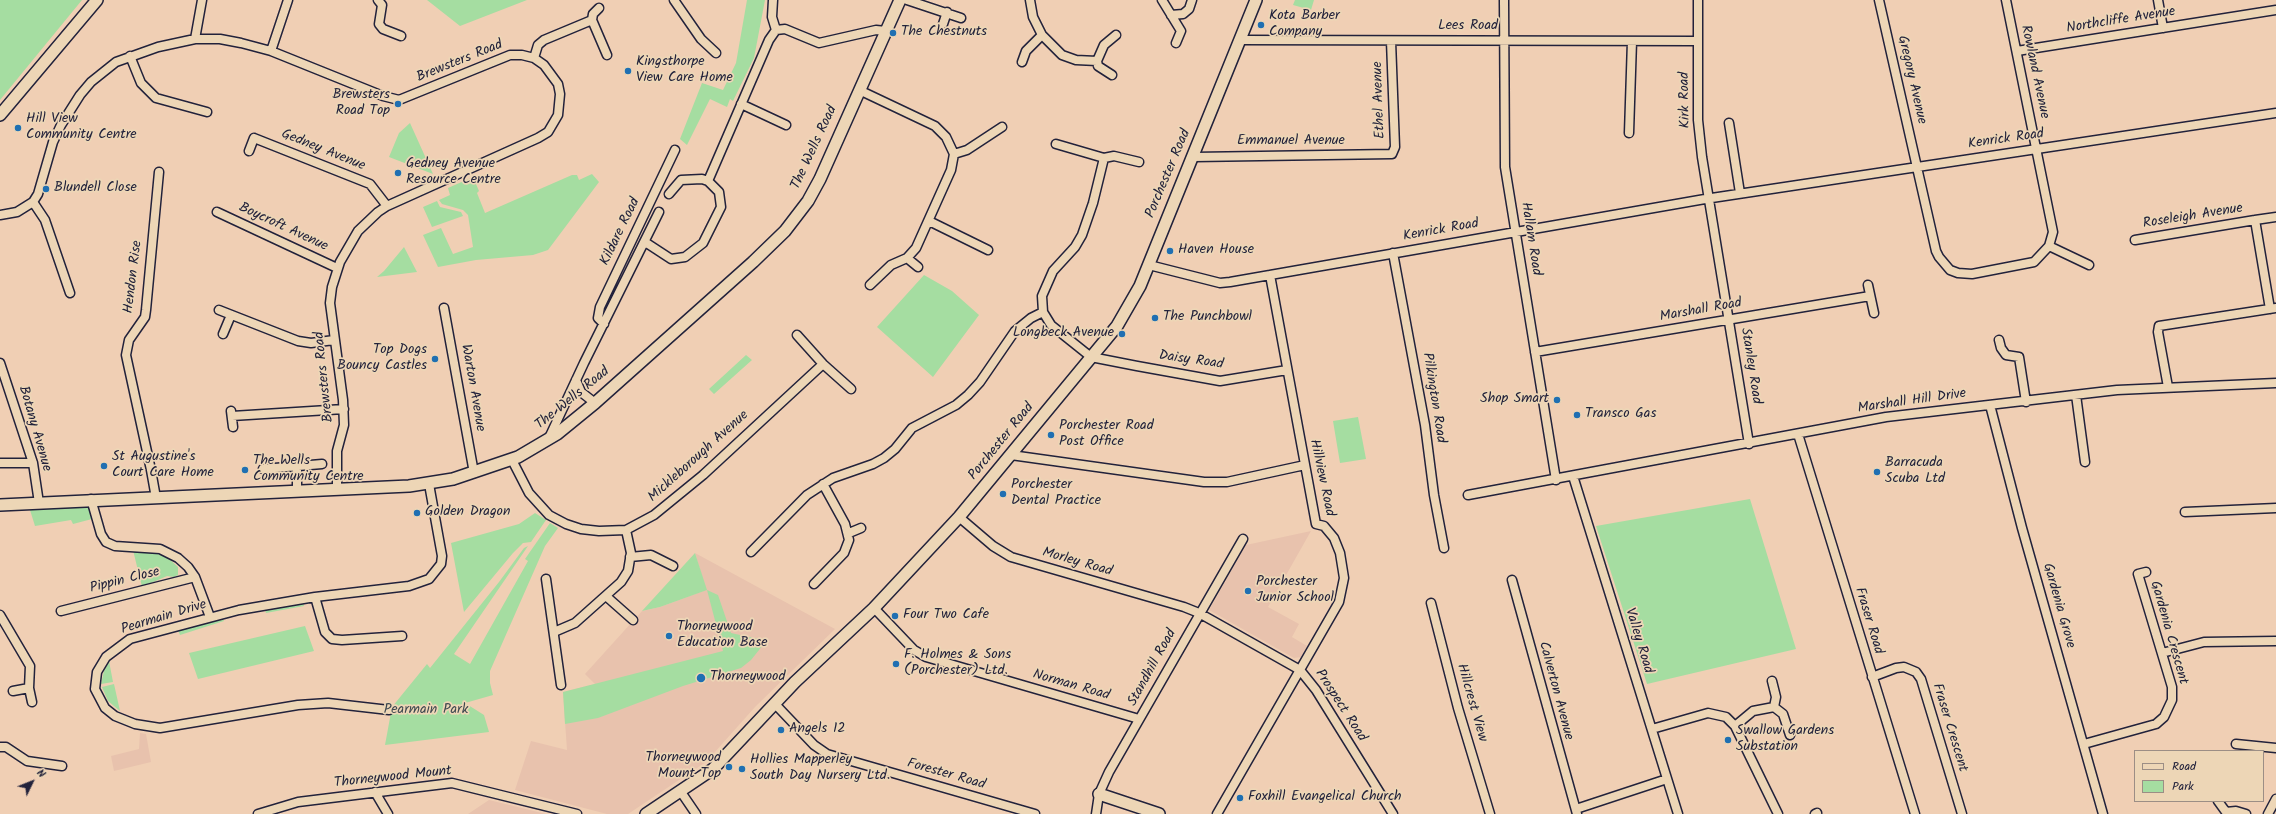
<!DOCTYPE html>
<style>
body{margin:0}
#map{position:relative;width:2276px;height:814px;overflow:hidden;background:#f0cfb4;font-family:Kalam,sans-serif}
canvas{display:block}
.legend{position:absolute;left:2134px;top:750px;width:130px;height:52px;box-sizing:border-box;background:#edd6b6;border:1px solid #9c8e85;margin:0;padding:5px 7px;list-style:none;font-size:12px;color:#22223b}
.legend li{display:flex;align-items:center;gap:8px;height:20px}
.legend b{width:20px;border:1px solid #9c8e85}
.north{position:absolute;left:12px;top:762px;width:40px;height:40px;-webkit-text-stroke:3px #edd6b6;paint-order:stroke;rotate:47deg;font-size:11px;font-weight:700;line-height:16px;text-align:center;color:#22223b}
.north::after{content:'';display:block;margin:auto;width:14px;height:18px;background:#22223b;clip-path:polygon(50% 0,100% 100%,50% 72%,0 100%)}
</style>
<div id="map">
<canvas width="2276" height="814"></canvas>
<ul class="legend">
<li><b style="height:5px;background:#edd6b6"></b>Road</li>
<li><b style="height:11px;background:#a5dda1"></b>Park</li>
</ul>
<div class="north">N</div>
</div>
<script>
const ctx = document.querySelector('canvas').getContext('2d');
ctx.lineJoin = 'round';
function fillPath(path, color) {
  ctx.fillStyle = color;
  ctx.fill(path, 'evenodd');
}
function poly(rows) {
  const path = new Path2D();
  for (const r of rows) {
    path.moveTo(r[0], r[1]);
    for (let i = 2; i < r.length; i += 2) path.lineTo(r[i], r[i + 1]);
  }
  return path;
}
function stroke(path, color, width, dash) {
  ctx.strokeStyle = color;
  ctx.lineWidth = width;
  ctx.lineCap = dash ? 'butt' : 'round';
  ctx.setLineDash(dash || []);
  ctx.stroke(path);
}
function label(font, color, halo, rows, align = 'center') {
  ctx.font = font + ' Kalam,sans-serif';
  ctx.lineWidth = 3.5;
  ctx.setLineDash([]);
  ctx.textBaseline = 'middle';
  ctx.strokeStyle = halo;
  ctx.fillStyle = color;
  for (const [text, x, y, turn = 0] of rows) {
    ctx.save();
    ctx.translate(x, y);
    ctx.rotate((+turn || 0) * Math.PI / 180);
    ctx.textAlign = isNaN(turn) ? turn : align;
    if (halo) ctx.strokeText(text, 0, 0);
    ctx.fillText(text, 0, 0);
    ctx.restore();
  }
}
fillPath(poly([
 [1311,531,1268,607,1299,624,1292,637,1307,646,1301,657,1294,658,1209,610,1246,545],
 [695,553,835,629,755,707,706,762,628,814,607,814,515,790,531,741,567,750,563,692,595,684,585,674,642,611,660,607,706,590],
 [140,733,146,734,151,762,114,771,111,756,139,749],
 [489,800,538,812,546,814,468,814]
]), '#e8c2ad');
fillPath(poly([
 [0,0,82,0,0,100],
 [427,0,527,0,460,26],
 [747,0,765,0,754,58,733,101,730,99,727,107,710,99,687,145,680,139,702,83,723,90,736,63],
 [1295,0,1314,0,1311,10,1293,5],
 [410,123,433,174,389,157,399,133],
 [592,174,599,182,548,250,533,255,476,260,438,267,423,235,441,228,453,254,473,247,468,215,463,210,442,204,439,200,450,195,448,188,473,177,479,191,477,193,485,213,572,175,577,175,579,180],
 [437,201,440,207,461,212,463,216,432,227,423,207],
 [404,247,417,272,377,277,384,271],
 [924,275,952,291,979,315,933,377,877,327],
 [746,355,752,360,714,394,709,389],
 [1358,417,1366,459,1340,463,1333,421],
 [1750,499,1796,649,1647,684,1596,526],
 [88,507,92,519,73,524,71,520,35,526,30,510],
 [535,513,546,520,531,542,523,543,513,553,464,612,451,543,519,524],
 [550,523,558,528,545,546,490,671,490,683,493,695,465,703,484,715,489,732,385,745,392,707,427,664,430,668,499,582,524,548,528,546,454,654,470,664,528,561,525,559],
 [133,550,153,552,168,558,178,567,178,575,174,577,167,576,142,587],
 [695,553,707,590,718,595,731,633,763,640,763,645,751,660,741,668,683,686,598,718,565,724,563,692,723,651,707,590,660,607,642,611],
 [303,603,304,606,266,613,265,610],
 [222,617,224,621,180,635,178,630],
 [305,626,314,651,198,679,189,653],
 [109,661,113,682,101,684,104,671],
 [114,684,120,711,108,701,102,687]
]), '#a5dda1');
const street = poly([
 [378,0,382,5,379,24,383,29,401,36],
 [674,0,701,39,716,53],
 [773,0,772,17,776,30],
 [907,0,961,18],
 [1030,0,1033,17,1042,35,1062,55,1076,60,1097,61,1098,66,1112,75],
 [1162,0,1181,31,1176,43],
 [1504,0,1505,167,1556,480],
 [1698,0,1698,120,1702,157,1749,444],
 [1879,0,1936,251,1939,257,1950,270,1958,273,1972,274,2034,262,2049,246,2053,232,2006,0],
 [2158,0,2163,28],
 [1171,15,1183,14,1189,9,1192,0],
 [592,20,593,14,599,8],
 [943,24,947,12],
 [776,30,785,29,819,43,876,30,886,31],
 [195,39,202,0],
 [1239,40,1698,41],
 [271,51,288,0],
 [2017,51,2276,10],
 [130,56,141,83,156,98,207,112],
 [534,58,538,45,544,40,592,20,607,55],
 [1097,61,1104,45,1116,35],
 [1022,62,1026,51,1042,35],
 [859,90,935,126,946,137,954,154,951,170,916,248,907,258,891,265,870,285],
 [741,104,786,125],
 [1729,123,1740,193],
 [1629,133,1632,41],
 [1056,144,1104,158,1093,203,1082,235,1075,247,1053,271,1042,296,1043,312,1051,325,1091,357,1137,366,1220,381,1287,370],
 [249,151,254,138,370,184,387,206],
 [954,154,967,150,1002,127],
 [1194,157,1392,154,1395,147,1391,41],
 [1104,158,1114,156,1139,162],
 [708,181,769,40,776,30],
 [33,202,45,220,70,293],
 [217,212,337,268],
 [0,215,17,212,33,202,38,194,53,142,61,125,80,95,91,82,116,62,158,47,195,39,220,39,241,43,271,51,383,96,399,100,510,55,522,55,534,58,544,65,558,84,560,94,558,115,548,132,538,138,387,206,378,212,358,231,340,262,332,287,330,303,343,400,344,425,337,451,337,485,339,489],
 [929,221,988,250],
 [2135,240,2255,220],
 [645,242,671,259,685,257,703,243,721,207,719,192,708,181,702,179,681,180,669,194],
 [2049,246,2089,265],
 [1393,253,1425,425,1434,495,1444,548],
 [907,258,918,267],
 [1149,265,1220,283,1230,282,1705,199,2276,113],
 [1868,285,1874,313],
 [444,308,474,473],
 [2270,309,2255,220,2276,217],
 [219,310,298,341,311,343,334,340],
 [604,324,598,318,600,307,675,150],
 [223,334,231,315],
 [797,335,823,364,851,389],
 [1999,340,2001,348,2006,355,2019,357,2026,402],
 [1535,352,1870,296],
 [0,363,33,463,39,503],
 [576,380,581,392,595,403],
 [2168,387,2158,332,2159,326,2276,308],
 [2076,395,2085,462],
 [1990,405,2022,528,2103,814],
 [231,411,233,427],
 [232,416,344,409],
 [1798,434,1915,814],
 [549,438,584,363,659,212],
 [1011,455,1204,482,1227,482,1305,465],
 [512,460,529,493,549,515,566,524,581,529,599,531,626,530,654,515,703,475,823,364],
 [0,463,33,463],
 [263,469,322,464],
 [1573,476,1678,814],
 [297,492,297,467],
 [1468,495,1886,417,2117,390,2276,383],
 [156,498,151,470,126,355,129,340,145,317,146,310,159,172],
 [91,499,101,534,106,542,115,546,160,549,178,558,188,567,195,577,210,617],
 [2185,512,2276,508],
 [959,517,993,546,1011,557,1184,607,1199,613,1300,670,1316,690,1393,814],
 [849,533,861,528],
 [751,552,807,495,833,478,873,464,884,458,895,449,912,428,956,405,968,395,980,382,1015,331,1031,318,1043,312],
 [630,557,651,555,673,566],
 [546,579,561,685],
 [1512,580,1577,814],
 [814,584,844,553,849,540,845,524,823,484],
 [315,597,325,632,332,639,342,640,402,636],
 [607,597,633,620],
 [1431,603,1458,708,1490,814],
 [874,608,914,650,926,657,1139,719],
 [61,611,195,577],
 [0,615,30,666,29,688,32,702],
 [554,632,575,623,621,582,628,571,631,553,626,530],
 [2162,653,2204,642,2276,641],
 [1872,677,1896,668,1904,667,1916,672,1921,679,1962,814],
 [1772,681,1776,697,1774,707],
 [13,691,29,688],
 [775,704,814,745,827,754,1035,814],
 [389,710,328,703,298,705,160,728,135,724,115,716,105,708,95,689,97,672,106,657,130,639,239,610,315,597,409,586,429,579,441,564,442,556,429,484],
 [1735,726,1753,711,1774,707,1783,714,1790,735],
 [1652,729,1708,713,1726,717,1735,726,1778,814],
 [2084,744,2156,724,2164,717,2172,700,2172,687,2138,574,2146,572],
 [2236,744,2276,748],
 [0,747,6,747,27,761,62,766],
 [375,792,388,814],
 [681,792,696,814],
 [2218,801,2226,812,2236,811,2246,814],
 [1576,809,1667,779],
 [258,814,298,802,452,783,577,814],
 [1096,814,1099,794,1109,772,1243,539],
 [1217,814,1339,602,1344,578,1340,553,1334,538,1324,526,1316,524,1270,275],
 [1815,814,1817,813],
 [2268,814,2276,799]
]);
const secondary = poly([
 [0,115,97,0],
 [0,505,409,486,453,479,518,457,557,434,595,403,753,262,785,231,808,201,820,179,900,0],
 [1099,794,1159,814],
 [646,814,713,769,795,682,874,608,959,517,1117,326,1140,286,1256,0]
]);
stroke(street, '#22223b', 11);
stroke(secondary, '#22223b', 14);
stroke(street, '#edd6b6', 8);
stroke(secondary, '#edd6b6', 11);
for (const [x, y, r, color] of [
 [1261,25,4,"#1f6fb2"],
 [893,33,4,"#1f6fb2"],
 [628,71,4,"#1f6fb2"],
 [398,104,4,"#1f6fb2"],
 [18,128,4,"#1f6fb2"],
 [398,173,4,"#1f6fb2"],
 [46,189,4,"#1f6fb2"],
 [1170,251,4,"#1f6fb2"],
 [1155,318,4,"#1f6fb2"],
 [1122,334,4,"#1f6fb2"],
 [435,359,4,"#1f6fb2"],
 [1557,400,4,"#1f6fb2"],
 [1577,415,4,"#1f6fb2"],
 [1051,435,4,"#1f6fb2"],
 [104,466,4,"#1f6fb2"],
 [245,470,4,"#1f6fb2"],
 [1877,472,4,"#1f6fb2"],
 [1003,494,4,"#1f6fb2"],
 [417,513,4,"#1f6fb2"],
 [1248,591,4,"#1f6fb2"],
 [895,616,4,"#1f6fb2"],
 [669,636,4,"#1f6fb2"],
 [896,664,4,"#1f6fb2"],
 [701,678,5,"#1f6fb2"],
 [781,730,4,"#1f6fb2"],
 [1728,740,4,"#1f6fb2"],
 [729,767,4,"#1f6fb2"],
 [742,769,4,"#1f6fb2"],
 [1240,798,4,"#1f6fb2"]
]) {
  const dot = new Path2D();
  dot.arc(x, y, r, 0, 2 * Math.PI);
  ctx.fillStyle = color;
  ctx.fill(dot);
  stroke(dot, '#edd6b6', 1.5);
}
label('14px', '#22223b', '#edd6b6', [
 ["Kota Barber",1269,17],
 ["Company",1269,33],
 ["The Chestnuts",901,33],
 ["Kingsthorpe",636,63],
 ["View Care Home",636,79],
 ["Brewsters",390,96,"right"],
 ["Road Top",390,112,"right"],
 ["Hill View",26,120],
 ["Community Centre",26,136],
 ["Gedney Avenue",406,165],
 ["Resource Centre",406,181],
 ["Blundell Close",54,189],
 ["Haven House",1178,251],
 ["The Punchbowl",1163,318],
 ["Longbeck Avenue",1114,334,"right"],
 ["Top Dogs",427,351,"right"],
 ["Bouncy Castles",427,367,"right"],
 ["Shop Smart",1549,400,"right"],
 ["Transco Gas",1585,415],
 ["Porchester Road",1059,427],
 ["Post Office",1059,443],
 ["St Augustine's",112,458],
 ["Court Care Home",112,474],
 ["The Wells",253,462],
 ["Community Centre",253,478],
 ["Barracuda",1885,464],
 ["Scuba Ltd",1885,480],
 ["Porchester",1011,486],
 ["Dental Practice",1011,502],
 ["Golden Dragon",425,513],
 ["Porchester",1256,583],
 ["Junior School",1256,599],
 ["Four Two Cafe",903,616],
 ["Thorneywood",677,628],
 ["Education Base",677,644],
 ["F. Holmes & Sons",904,656],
 ["(Porchester) Ltd.",904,672],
 ["Thorneywood",710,678],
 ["Angels 12",789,730],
 ["Swallow Gardens",1736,732],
 ["Substation",1736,748],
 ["Thorneywood",721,759,"right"],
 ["Mount Top",721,775,"right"],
 ["Hollies Mapperley",750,761],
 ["South Day Nursery Ltd.",750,777],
 ["Foxhill Evangelical Church",1248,798]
], 'left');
label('14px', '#22223b', '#edd6b6', [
 ["Northcliffe Avenue",2121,21,-9],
 ["Lees Road",1468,27],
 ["Brewsters Road",460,62,-22],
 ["Rowland Avenue",2034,72,78],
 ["Gregory Avenue",1911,80,77],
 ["Ethel Avenue",1380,100,-92],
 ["Kirk Road",1686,100,-91],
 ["Kenrick Road",2006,140,-8],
 ["Emmanuel Avenue",1291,142],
 ["The Wells Road",815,148,-65],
 ["Gedney Avenue",323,151,22],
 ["Porchester Road",1169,174,-67],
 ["Roseleigh Avenue",2193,217,-9],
 ["Boycroft Avenue",283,228,25],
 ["Kenrick Road",1441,231,-10],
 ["Kildare Road",621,232,-64],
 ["Hallam Road",1530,239,81],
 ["Hendon Rise",134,277,-83],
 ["Marshall Road",1701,311,-10],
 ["Daisy Road",1191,361,8],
 ["Stanley Road",1750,366,81],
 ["Brewsters Road",325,377,-96],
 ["Warton Avenue",472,388,80],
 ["Pilkington Road",1433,398,81],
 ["The Wells Road",573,399,-39],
 ["Marshall Hill Drive",1912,402,-8],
 ["Botany Avenue",34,429,74],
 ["Porchester Road",1002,442,-51],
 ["Mickleborough Avenue",699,457,-42],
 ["Hillview Road",1321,478,78],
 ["Morley Road",1077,563,16],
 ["Pippin Close",125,581,-14],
 ["Gardenia Grove",2058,606,74],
 ["Pearmain Drive",164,618,-17],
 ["Fraser Road",1868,621,73],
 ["Gardenia Crescent",2168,633,74],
 ["Valley Road",1638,641,73],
 ["Standhill Road",1153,668,-61],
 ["Norman Road",1071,686,16],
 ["Calverton Avenue",1555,691,75],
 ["Hillcrest View",1471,703,74],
 ["Prospect Road",1340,706,57],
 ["Fraser Crescent",1949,728,73],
 ["Forester Road",946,775,16],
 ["Thorneywood Mount",393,778,-6]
]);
label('14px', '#3c474f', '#edd6b6', [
 ["Pearmain Park",426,711]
]);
</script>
